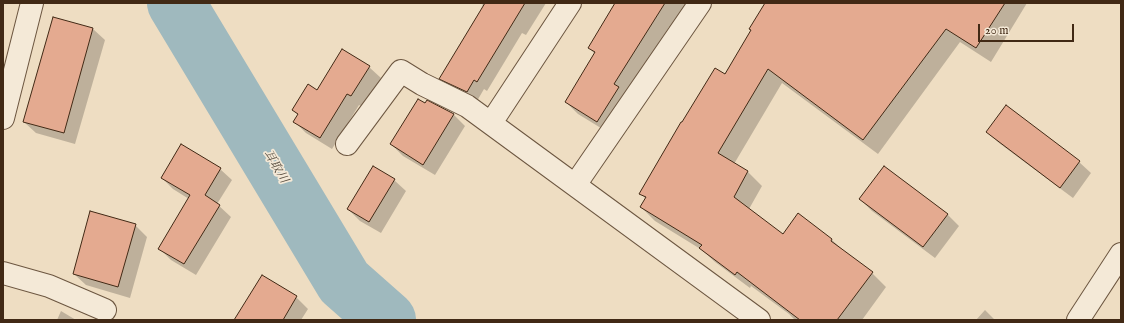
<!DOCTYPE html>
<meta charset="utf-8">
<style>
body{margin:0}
#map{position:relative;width:1124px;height:323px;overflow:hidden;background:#eeddc2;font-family:"IM FELL English",serif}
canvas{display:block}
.frame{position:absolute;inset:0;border:4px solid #412915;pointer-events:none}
.scale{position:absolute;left:978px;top:24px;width:96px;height:18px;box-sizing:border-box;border:2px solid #412915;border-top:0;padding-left:5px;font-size:12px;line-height:14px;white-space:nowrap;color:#412915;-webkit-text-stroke:3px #f4e9d7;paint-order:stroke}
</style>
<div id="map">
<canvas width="1124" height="323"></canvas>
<div class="frame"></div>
<div class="scale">20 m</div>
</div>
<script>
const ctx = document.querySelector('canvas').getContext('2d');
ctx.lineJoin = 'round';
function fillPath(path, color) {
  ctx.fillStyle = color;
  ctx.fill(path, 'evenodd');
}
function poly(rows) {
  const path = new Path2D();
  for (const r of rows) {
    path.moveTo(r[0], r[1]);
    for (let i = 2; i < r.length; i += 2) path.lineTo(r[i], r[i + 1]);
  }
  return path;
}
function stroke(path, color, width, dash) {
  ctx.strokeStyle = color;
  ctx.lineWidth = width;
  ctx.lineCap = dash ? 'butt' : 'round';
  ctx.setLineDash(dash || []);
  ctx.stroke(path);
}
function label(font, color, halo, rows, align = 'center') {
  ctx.font = font + ' "IM FELL English","Noto Serif JP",serif';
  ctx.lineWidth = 3.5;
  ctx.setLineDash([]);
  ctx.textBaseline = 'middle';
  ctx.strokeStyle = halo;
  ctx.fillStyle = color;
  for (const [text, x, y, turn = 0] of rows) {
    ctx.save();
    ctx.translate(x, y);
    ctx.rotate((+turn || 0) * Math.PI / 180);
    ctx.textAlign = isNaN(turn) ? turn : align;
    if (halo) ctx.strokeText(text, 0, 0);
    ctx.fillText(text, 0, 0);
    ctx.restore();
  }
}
fillPath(poly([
 [484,3,546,3,526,35,522,33,487,91,484,89,477,101,450,88,441,78,484,7,482,5],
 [620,3,691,3,674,30,669,27,625,95,609,133,578,114,566,102,595,54,589,48],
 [775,3,1027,3,991,62,960,42,878,154,782,83,734,164,748,172,762,186,749,209,783,235,832,240,844,251,872,273,886,287,862,320,795,320,789,314,751,286,750,288,715,262,702,250,655,221,641,207,646,199,640,193],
 [53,18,93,29,105,40,75,144,36,133,24,122],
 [369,67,381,78,363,107,359,105,332,149,306,133,294,121,298,115,293,110,318,91],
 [425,104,453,114,465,126,435,175,403,156,391,144],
 [1006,107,1079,162,1091,173,1073,198,999,143,987,132],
 [220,169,232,180,217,204,231,217,196,275,171,260,159,248,189,199,173,189,162,178],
 [394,180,406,191,381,233,360,221,348,209],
 [860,199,947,214,959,226,935,258,872,211],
 [135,225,147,237,130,298,86,285,74,274],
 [296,297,308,309,301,320,238,320],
 [985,310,995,320,976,320],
 [61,311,76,320,57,320]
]), '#0003');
stroke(poly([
 [178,6,192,3]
]), '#797f7a', 10);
stroke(poly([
 [176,3,344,282,387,320]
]), '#9fb9be', 58);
const building = poly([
 [485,3,525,3,477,82,474,80,467,92,439,79,485,3],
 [615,3,665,3,614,84,619,87,597,122,565,102,595,52,588,48,615,3],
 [765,3,1005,3,976,48,946,29,863,140,768,69,718,153,748,171,734,197,783,234,798,213,832,239,831,241,873,272,837,320,800,320,737,272,735,275,699,248,702,245,640,207,646,197,639,194,681,122,682,122,715,68,725,74,751,30,749,29,765,3],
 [53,17,93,28,64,133,23,122,53,17],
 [342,49,370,66,351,96,347,94,320,138,293,122,298,114,292,110,308,84,317,90,342,49],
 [418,99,425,103,427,100,454,114,423,165,390,144,418,99],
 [1006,105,1080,161,1060,188,986,132,1006,105],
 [181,144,221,168,205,195,220,205,184,264,158,249,190,195,161,178,181,144],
 [373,166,395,179,369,222,347,209,373,166],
 [884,166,948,214,923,247,859,199,884,166],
 [90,211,136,224,118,287,73,274,90,211],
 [262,275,297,296,283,320,234,320,262,275]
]);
fillPath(building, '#e4aa90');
stroke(building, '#412915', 1);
const minor = poly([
 [3,118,32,3],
 [491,123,570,3],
 [347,144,401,71,422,84,467,106,759,320],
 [575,185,700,3],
 [3,273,49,286,105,310],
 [1078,320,1121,254]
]);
stroke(minor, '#6c5640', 24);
stroke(minor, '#f4e9d7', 22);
label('italic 12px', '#584d3f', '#f4e9d7', [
 ["耳取川",275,167,59]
]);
</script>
